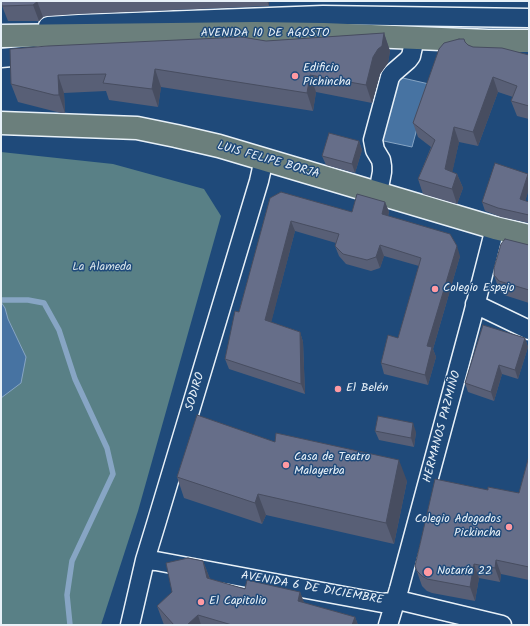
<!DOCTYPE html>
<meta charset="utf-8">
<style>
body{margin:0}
#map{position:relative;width:530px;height:626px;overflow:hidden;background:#1f4a7a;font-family:Kalam,sans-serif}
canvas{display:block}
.frame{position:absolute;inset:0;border:2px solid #e8f1f8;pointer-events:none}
</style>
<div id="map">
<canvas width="530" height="626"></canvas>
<div class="frame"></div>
</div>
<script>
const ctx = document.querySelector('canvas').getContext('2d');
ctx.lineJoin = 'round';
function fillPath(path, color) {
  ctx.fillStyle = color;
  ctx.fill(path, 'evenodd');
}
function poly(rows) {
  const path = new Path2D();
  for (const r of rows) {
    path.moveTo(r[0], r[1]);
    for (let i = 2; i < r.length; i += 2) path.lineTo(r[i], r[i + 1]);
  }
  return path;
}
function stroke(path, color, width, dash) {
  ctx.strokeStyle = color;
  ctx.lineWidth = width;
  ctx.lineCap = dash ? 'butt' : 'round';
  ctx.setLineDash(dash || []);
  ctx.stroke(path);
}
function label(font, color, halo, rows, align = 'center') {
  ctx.font = font + ' Kalam,sans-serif';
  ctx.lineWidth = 3;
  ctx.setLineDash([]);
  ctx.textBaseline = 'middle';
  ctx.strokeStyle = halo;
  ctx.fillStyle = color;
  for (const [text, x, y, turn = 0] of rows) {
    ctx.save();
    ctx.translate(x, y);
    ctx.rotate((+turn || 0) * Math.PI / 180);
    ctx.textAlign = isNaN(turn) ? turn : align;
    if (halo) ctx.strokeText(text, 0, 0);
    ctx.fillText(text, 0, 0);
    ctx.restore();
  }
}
fillPath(poly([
 [1,152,113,164,204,189,221,216,138,511,101,625,1,625]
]), '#598086');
const water = poly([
 [394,76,429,84,412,147,379,140,394,76],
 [1,302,5,308,8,319,26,357,21,383,1,398,1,302]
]);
fillPath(water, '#4773a2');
stroke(water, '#87a5c4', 1);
stroke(poly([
 [1,300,28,300,44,303,59,330,75,379,107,448,113,474,72,561,67,595,70,625]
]), '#87a5c4', 5.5);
const minor = poly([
 [48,26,79,24,323,15,529,18],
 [495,52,529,53],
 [1,58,34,55],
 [378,193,382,172,382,166,381,160,375,150,373,140,390,77,393,73,408,60,411,56,415,38],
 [475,304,529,330],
 [145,560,156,561,382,603,402,601,502,625],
 [130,625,145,560,156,524,259,181,264,159],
 [388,625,399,589,473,314,495,228]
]);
const major = poly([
 [1,36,255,33,324,34,488,41,529,41],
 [1,123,137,128,176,136,219,146,495,228,529,236]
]);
stroke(minor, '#e8f1f8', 21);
stroke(major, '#e8f1f8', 25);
stroke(minor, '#1f4a7a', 18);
stroke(major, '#6b7f7c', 22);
fillPath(poly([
 [1,1,269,1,269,6,78,14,47,16,43,17,39,21,8,21,2,6],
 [384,33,390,51,388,63,385,67,380,74,372,103,316,92,313,111,161,87,158,107,109,100,106,91,64,93,65,113,61,113,18,102,11,84,242,37,266,41],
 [465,42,468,45,473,47,529,55,529,119,517,116,511,101,513,97,498,92,478,146,459,142,452,172,457,174,463,188,457,204,423,194,418,179,431,147,418,137,413,123],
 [359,141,362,150,355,173,326,165,322,156],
 [528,174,529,177,529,189,525,201,529,202,529,223,501,217,485,211,482,202],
 [270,198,352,212,385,202,389,212,388,216,460,256,433,349,436,357,428,385,384,374,381,363,398,338,419,266,384,256,380,268,371,271,346,264,339,256,335,246,336,243,295,231,271,322,300,332,303,342,305,394,229,369,225,359,239,312],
 [529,245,529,303,504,295,499,290,494,275],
 [525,338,528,347,518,379,502,374,494,401,468,392,465,383],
 [375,431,416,432,414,447,379,440],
 [275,442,407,481,394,544,266,515,262,524,184,498,177,477],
 [529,456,529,580,501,574,500,582,479,578,475,601,432,593,427,591,422,586,415,566,488,490,519,493],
 [203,561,210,579,245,589,300,592,304,603,355,617,358,625,164,625,157,606,172,592]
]), '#585f76');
fillPath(poly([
 [37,1,43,17,39,21,33,5],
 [267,1,269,1,269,6],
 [384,33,390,51,388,63,385,67,380,74,372,103,366,85,373,57,378,49],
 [155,69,161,87,158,107,152,89],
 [58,75,64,93,65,113,59,95],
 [310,75,316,92,313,111,307,93],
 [493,77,498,92,478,146,473,132],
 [454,127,459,142,450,183,445,169],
 [359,141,362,150,355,173,352,164],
 [457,174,463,188,457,204,452,189],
 [528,174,529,177,529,189,523,208,520,199],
 [385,202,389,212,385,225,382,214],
 [291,221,295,231,269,331,265,320],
 [380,245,384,256,380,268,376,257],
 [457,246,460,256,433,349,436,357,428,385,425,375,427,346],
 [300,332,303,342,305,394,301,384],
 [525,338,528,347,518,379,515,370],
 [499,365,502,374,494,401,491,392],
 [413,423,416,432,414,447,411,438],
 [399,460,407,481,394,544,386,523],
 [258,494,266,515,262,524,255,503],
 [496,560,501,574,500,582,495,568],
 [203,561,211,582,207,578],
 [474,564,479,578,475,601,470,587],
 [300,592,308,613,298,601],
 [198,615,201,625,187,625],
 [355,617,358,625,352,625]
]), '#474d60');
const building = poly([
 [1,1,38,1,33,5,2,6,1,1],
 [384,33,382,46,378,49,373,57,366,85,310,75,307,93,155,69,152,89,103,83,106,74,58,75,59,95,54,95,11,84,10,49,48,46,242,37,266,41,384,33],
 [459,39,464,39,465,42,468,45,473,47,502,48,529,55,529,106,511,101,517,86,493,77,473,132,454,127,445,169,457,174,452,189,418,179,435,140,413,123,439,49,444,43,459,39],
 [329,133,359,141,352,164,322,156,329,133],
 [495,163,528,174,520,199,529,202,529,215,498,208,482,202,495,163],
 [281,192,352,212,357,194,385,202,382,214,450,234,457,246,427,346,432,347,425,375,381,363,388,335,398,338,421,258,380,245,376,257,367,260,343,254,335,246,339,234,291,221,265,320,300,332,301,384,225,359,235,311,239,312,270,198,281,192],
 [505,239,529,245,529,290,499,281,494,275,494,268,501,244,505,239],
 [483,325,525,338,515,370,499,365,491,392,465,383,483,325],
 [197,415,275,442,276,433,399,460,386,523,258,494,255,503,177,477,197,415],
 [378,416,413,423,411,438,375,431,378,416],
 [529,456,529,567,496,560,495,568,474,564,470,587,427,579,422,576,417,571,415,566,435,479,488,490,488,487,519,493,529,456],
 [188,558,203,561,207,578,245,589,247,580,300,592,298,601,355,617,352,625,232,625,198,615,187,625,174,625,157,606,172,592,166,563,188,558]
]);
fillPath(building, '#666e89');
stroke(building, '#474d60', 1);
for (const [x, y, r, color] of [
 [295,76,4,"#ff9aa2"],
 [435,289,4,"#ff9aa2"],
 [338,389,4,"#ff9aa2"],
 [286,465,4,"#ff9aa2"],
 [509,527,4,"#ff9aa2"],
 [428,572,5,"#ff9aa2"],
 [201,602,4,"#ff9aa2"]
]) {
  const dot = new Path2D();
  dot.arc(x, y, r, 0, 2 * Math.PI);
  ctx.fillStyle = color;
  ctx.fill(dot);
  stroke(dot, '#1f4a7a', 1.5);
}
label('12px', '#e8f1f8', '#1f4a7a', [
 ["AVENIDA 10 DE AGOSTO",265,34],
 ["LUIS FELIPE BORJA",268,161,16],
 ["SODIRO",196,392,-73],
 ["HERMANOS PAZMIÑO",443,427,-75],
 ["AVENIDA 6 DE DICIEMBRE",312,589,10]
]);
label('12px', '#e8f1f8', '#1f4a7a', [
 ["Edificio",303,69],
 ["Pichincha",303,83],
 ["Colegio Espejo",443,289],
 ["El Belén",346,389],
 ["Casa de Teatro",294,458],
 ["Malayerba",294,472],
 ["Colegio Adogados",501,520,"right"],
 ["Pickincha",501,534,"right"],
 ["Notaría 22",437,572],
 ["El Capitolio",209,602]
], 'left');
label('12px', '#d3e0e7', '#1f4a7a', [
 ["La Alameda",102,268]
]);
</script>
